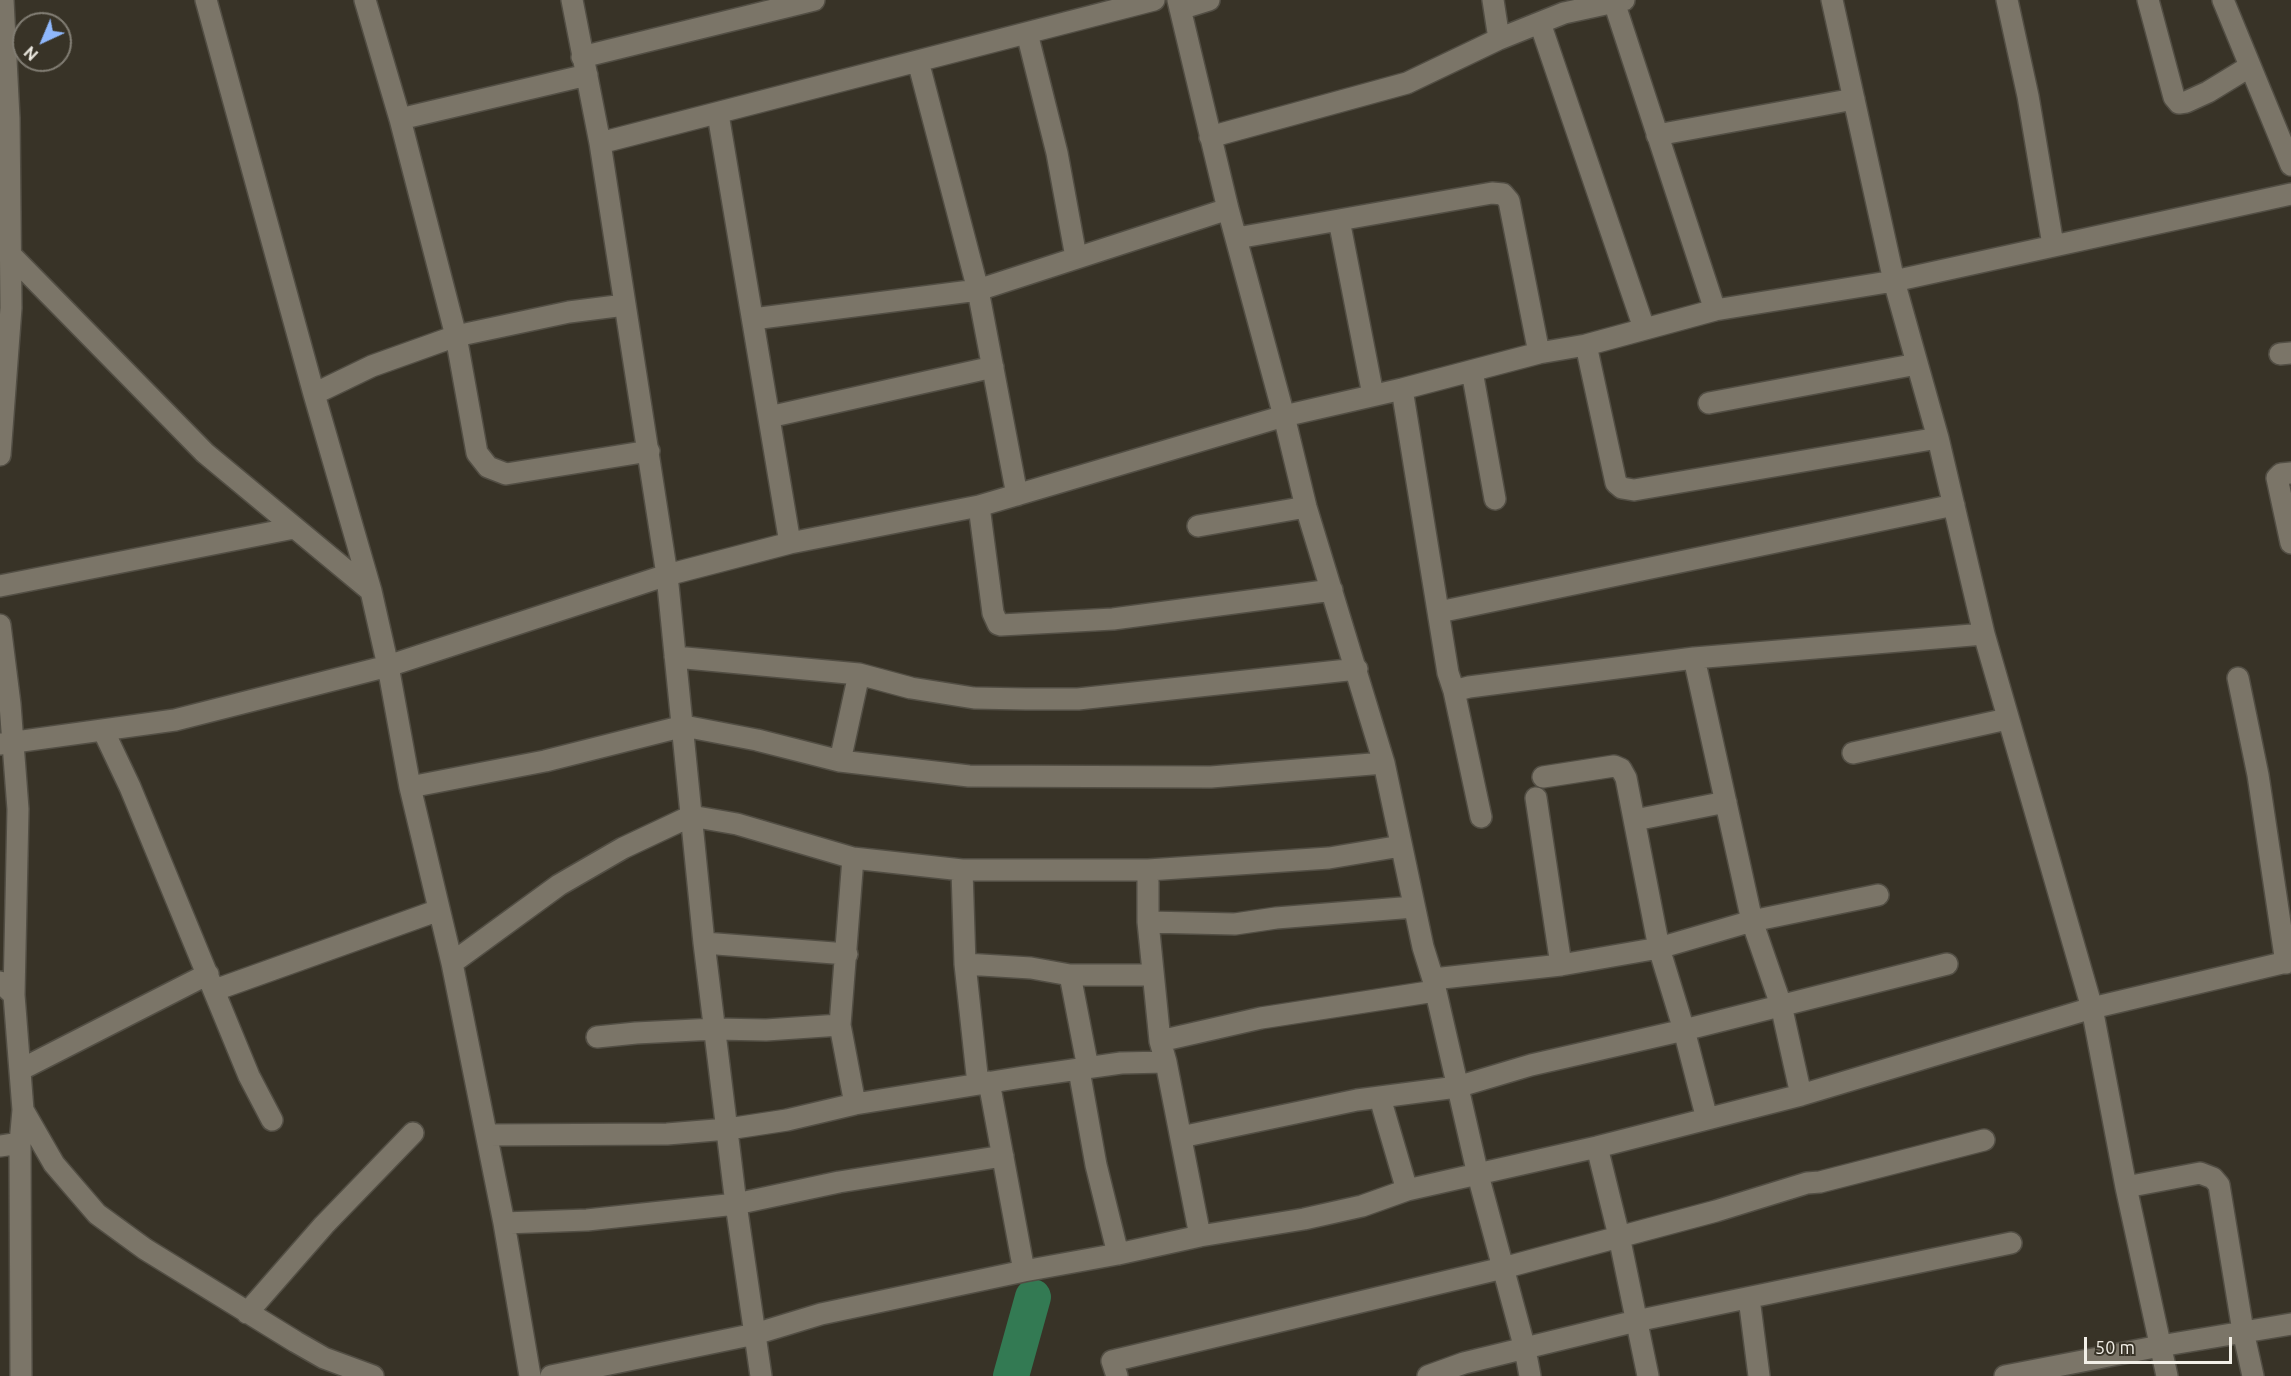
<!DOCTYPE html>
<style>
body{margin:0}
#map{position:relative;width:2291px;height:1376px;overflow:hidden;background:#383327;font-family:Ubuntu,sans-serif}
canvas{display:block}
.north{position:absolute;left:12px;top:12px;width:60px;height:60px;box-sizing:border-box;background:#383327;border:2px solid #827e74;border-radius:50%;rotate:224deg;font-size:16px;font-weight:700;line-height:24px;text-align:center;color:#f2efe7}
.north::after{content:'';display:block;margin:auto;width:21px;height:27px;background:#8fb8fd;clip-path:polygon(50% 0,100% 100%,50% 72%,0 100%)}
.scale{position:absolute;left:2084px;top:1337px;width:148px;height:27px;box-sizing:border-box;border:3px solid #f2efe7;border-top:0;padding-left:8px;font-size:18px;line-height:21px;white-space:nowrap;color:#f2efe7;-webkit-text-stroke:4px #383327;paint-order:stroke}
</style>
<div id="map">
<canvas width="2291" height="1376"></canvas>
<div class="north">N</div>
<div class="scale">50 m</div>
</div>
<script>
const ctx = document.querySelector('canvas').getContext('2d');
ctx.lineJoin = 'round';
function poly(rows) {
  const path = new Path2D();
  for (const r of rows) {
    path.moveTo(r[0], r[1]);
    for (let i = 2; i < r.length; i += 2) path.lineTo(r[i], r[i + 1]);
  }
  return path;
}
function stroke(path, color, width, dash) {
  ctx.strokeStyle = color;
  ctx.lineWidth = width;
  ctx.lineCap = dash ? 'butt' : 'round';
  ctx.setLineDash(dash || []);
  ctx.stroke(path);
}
stroke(poly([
 [1011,1376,1033,1297]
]), '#337a53', 36);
const minor = poly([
 [206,0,314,394,371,591,388,666,410,787,452,963,504,1223,530,1376],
 [365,0,400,119,456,336,477,453,488,467,506,474,649,451],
 [572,0,600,143,667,575,704,943,736,1204,761,1376],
 [1178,0,1228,209,1284,416,1306,507,1384,763,1423,947,1433,979,1478,1175,1525,1349,1530,1376],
 [1493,0,1499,39],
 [1832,0,1894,281,1938,438,1984,634,2092,1008,2126,1187,2167,1376],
 [2007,0,2028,96,2053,245],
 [2148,0,2174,97,2179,103,2186,102,2208,92,2249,67],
 [2223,0,2291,165],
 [1614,2,1715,310],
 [1180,9,1209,0],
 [1540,23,1644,328],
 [1027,33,1057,153,1076,257],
 [582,57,814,0],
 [918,61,978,290,1017,495],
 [718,114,790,543],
 [400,119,587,75],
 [1657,135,1854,99],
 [1210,137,1407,83,1499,39,1564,13,1624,0],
 [600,143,1154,0],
 [1339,220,1373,395],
 [1237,238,1492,193,1503,194,1509,201,1539,353],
 [0,244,205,453,371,591],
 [753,319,978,290,1228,209],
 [1586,345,1616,483,1622,488,1634,490,1938,438],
 [2280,354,2291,353],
 [1472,371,1495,499],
 [1402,389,1448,673,1454,691,1469,687,1694,658,1984,634],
 [314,394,372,366,456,336,569,312,625,305],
 [1709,403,1917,364],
 [769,417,993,367],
 [0,455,11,308,9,118,3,0],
 [2291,473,2281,474,2277,478,2291,543],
 [979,506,993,613,998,624,1001,625,1113,619,1332,590],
 [1198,526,1306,507],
 [0,586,294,528],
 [1439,612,1954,505],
 [0,625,10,704,18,809,14,995],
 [675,657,859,674,911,688,974,698,1026,699,1078,699,1357,669],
 [1694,658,1752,921,1781,1005,1801,1095],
 [2238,678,2258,775,2286,963],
 [1454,691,1481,817],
 [103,730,130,787,249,1076,272,1120],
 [0,744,175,720,388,666,667,575,790,543,979,506,1284,416,1402,389,1539,353,1586,345,1715,310,1894,281,2291,194],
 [1853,753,2007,719],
 [840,761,859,674],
 [1543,777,1614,766,1621,769,1626,778,1659,948,1684,1030,1707,1119],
 [410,787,545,761,684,726,757,740,840,761,969,776,1211,777,1384,763],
 [1536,798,1561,965],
 [1635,820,1726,802],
 [853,858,840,1025,855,1104],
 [962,870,965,964,978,1084],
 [1148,870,1148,922,1160,1041,1166,1062,1200,1236],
 [1148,922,1235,924,1276,918,1414,907],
 [704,943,847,954],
 [452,963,559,885,623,848,691,816,737,824,853,858,962,870,1148,870,1329,858,1401,846],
 [965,964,1031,968,1070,975,1153,975],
 [1070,975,1088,1068],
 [1433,979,1561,965,1659,948,1752,921,1878,895],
 [0,982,14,995,23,1110,54,1164,97,1214,145,1249,296,1342,324,1358,373,1376],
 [215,990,439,910],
 [597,1037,636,1033,715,1029,766,1030,840,1025],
 [1160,1041,1261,1018,1435,991],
 [20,1070,208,974],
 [1079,1070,1096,1165,1118,1254],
 [989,1082,1024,1271],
 [1380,1098,1407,1190],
 [487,1135,667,1134,728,1129,787,1120,855,1104,1023,1077,1121,1063,1166,1062],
 [1181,1137,1357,1100,1457,1087,1531,1065,1684,1030,1947,964],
 [0,1146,20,1143],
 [1597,1147,1619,1236,1648,1376],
 [2126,1187,2200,1173,2213,1178,2219,1185,2243,1331,2253,1376],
 [504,1223,587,1220,736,1204,839,1182,1003,1156],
 [1749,1298,1759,1376],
 [247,1313,324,1225,413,1133],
 [21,1376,20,1143,23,1110],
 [551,1376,755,1334,821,1314,1024,1271,1118,1254,1200,1236,1304,1219,1362,1206,1407,1190,1597,1147,1801,1095,2092,1008,2291,961],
 [1117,1376,1112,1361,1503,1268,1716,1211,1807,1183,1820,1182,1984,1140],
 [1428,1376,1464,1363,1636,1321,2011,1243],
 [2005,1376,2160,1346,2291,1324]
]);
stroke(minor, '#524e44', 24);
stroke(minor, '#7b7568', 21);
</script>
